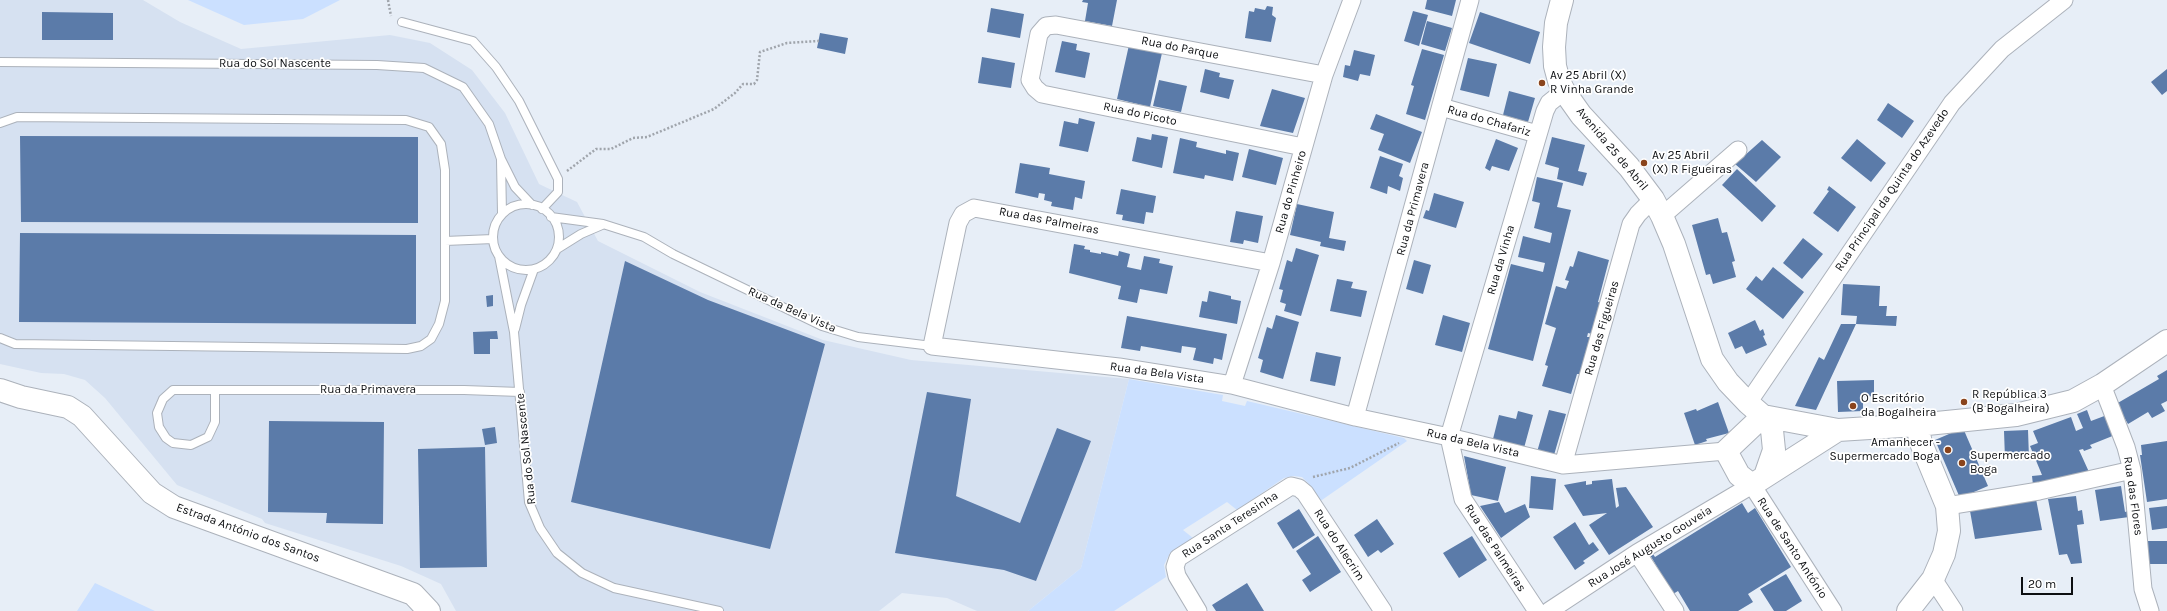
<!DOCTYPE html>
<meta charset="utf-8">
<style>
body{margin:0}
#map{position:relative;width:2167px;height:611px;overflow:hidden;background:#e7eef7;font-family:Karla,sans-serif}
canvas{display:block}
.scale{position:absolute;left:2021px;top:577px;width:52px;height:18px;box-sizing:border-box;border:2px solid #0d0f12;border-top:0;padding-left:5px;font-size:12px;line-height:14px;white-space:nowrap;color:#0d0f12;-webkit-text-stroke:3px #fff;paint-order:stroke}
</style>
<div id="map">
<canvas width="2167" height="611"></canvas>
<div class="scale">20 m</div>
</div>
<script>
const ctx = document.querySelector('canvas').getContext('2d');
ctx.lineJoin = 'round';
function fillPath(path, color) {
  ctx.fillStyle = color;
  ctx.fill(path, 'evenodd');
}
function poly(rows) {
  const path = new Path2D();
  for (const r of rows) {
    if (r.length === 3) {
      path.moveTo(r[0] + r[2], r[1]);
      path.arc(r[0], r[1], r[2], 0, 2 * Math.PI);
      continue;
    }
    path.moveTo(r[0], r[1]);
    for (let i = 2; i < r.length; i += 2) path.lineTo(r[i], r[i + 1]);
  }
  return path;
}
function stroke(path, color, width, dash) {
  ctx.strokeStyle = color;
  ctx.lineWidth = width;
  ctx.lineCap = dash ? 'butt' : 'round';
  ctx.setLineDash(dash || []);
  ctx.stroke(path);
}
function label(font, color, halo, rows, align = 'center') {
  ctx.font = font + ' Karla,sans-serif';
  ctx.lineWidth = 3.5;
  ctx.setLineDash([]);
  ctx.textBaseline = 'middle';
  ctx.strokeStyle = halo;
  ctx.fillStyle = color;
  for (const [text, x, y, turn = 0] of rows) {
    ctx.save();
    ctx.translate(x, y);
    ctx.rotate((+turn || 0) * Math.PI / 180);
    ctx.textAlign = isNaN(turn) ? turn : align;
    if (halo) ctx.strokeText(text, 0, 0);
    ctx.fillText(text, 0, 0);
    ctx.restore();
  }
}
fillPath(poly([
 [0,0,143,0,180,22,241,49,390,35,430,43,472,70,505,113,539,184,577,202,598,241,700,292,823,340,911,360,1129,379,1081,568,1028,611,977,611,947,598,902,593,879,611,456,611,441,584,401,566,265,523,262,519,177,485,105,398,85,380,64,374,41,373,0,364]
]), '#d6e1f1');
fillPath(poly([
 [188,0,340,0,303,19,244,25],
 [1129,379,1223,395,1222,401,1245,406,1247,401,1404,438,1407,441,1319,502,1308,483,1302,477,1293,476,1284,478,1237,510,1227,502,1183,530,1193,538,1170,553,1164,565,1166,577,1114,611,1028,611,1081,568],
 [95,583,155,611,77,611]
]), '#cbe0ff');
fillPath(poly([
 [1083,0,1117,0,1112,26,1085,21,1088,3,1082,2],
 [1427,0,1456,0,1452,16,1425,9],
 [1267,6,1273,7,1272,15,1276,18,1271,42,1245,38,1249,11,1254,12,1255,8,1265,10],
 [991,8,1024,14,1020,38,987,32],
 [1413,11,1428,15,1419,46,1404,41],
 [42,12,113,13,113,40,42,40],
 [1480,12,1540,32,1530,64,1469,43],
 [1427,21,1452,28,1445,51,1421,44],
 [820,33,848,38,845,54,817,48],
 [1062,41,1077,44,1076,50,1090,53,1085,78,1055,72],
 [1129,45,1162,53,1150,107,1117,99],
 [1422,49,1444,55,1425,120,1406,114,1414,86,1411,85],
 [1354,50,1375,55,1370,76,1360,74,1358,81,1343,77,1345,65,1350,66],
 [982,57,1015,63,1011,88,978,83],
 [1468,58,1497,64,1489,97,1460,90],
 [1205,69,1220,73,1219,77,1234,80,1229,99,1200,92],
 [2167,69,2167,91,2162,95,2151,82],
 [1159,80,1187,86,1181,112,1153,106],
 [1272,89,1305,98,1293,133,1260,126],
 [1509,91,1535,98,1528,122,1503,115],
 [1888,103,1914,121,1902,138,1877,120],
 [1376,114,1422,132,1410,163,1378,150,1384,134,1370,129],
 [1079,118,1095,122,1088,152,1059,146,1064,121,1078,124],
 [1152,134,1168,137,1162,168,1132,161,1137,137,1151,140],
 [20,136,418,137,418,223,21,222],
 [1552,137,1585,145,1578,171,1587,173,1583,186,1557,179,1559,168,1545,164],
 [1180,138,1197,142,1196,147,1226,154,1226,150,1239,153,1233,181,1205,175,1204,179,1173,173],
 [1496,139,1518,148,1509,171,1492,166,1490,171,1485,168],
 [1857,139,1886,163,1871,182,1841,158],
 [1762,140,1781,157,1756,182,1735,164],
 [1249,149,1283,158,1276,185,1242,177],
 [1380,156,1403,164,1399,176,1403,178,1400,191,1388,186,1387,194,1370,188],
 [1020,163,1050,168,1049,174,1085,181,1082,199,1075,197,1073,210,1051,206,1052,202,1044,200,1045,194,1039,193,1038,198,1015,193],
 [1737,169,1776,206,1762,222,1722,185],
 [1537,177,1563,183,1557,207,1571,210,1533,361,1488,349,1511,264,1543,272,1545,263,1518,257,1523,236,1550,243,1552,233,1534,228,1540,203,1532,201],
 [1829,186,1856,207,1838,232,1813,213,1829,191,1827,190],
 [1121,189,1156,196,1153,213,1146,212,1144,224,1122,220,1123,215,1116,214],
 [1434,193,1464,202,1456,228,1423,218,1426,210,1429,211],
 [1297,204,1334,212,1329,238,1346,241,1344,251,1320,246,1321,242,1290,235],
 [1236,211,1263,216,1258,243,1244,240,1243,244,1230,242],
 [1718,218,1722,233,1727,232,1735,261,1732,262,1736,277,1713,284,1710,274,1706,275,1692,225],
 [20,233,416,235,416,324,19,322],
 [1803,238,1823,254,1802,279,1783,263],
 [1074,244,1085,246,1084,249,1090,250,1090,252,1101,254,1101,252,1118,256,1119,251,1130,254,1127,267,1141,270,1144,256,1160,259,1159,263,1173,266,1167,294,1140,289,1137,303,1118,299,1121,286,1069,273],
 [1296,248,1319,255,1301,316,1284,311,1286,304,1280,302,1283,290,1279,289,1287,260,1292,262],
 [1578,251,1609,260,1598,302,1601,303,1592,334,1588,333,1587,337,1590,337,1580,374,1577,374,1571,394,1542,386,1548,366,1545,365,1556,328,1545,324,1556,286,1566,289,1569,281,1565,280,1570,266,1573,267],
 [1414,260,1431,265,1423,294,1406,289],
 [625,261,708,300,825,344,770,549,571,502],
 [1773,267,1804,292,1783,319,1746,289,1756,276,1762,281],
 [1337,279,1353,282,1351,288,1367,291,1361,317,1330,311],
 [1843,284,1880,286,1879,306,1887,306,1886,316,1897,316,1896,326,1856,324,1857,316,1841,315],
 [1209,291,1231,296,1231,299,1241,301,1237,324,1199,317,1202,301,1207,302],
 [493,295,493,306,487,307,486,296],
 [1276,315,1299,322,1283,379,1260,372,1263,360,1258,358,1267,327,1272,329],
 [1443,315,1470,323,1462,352,1435,345],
 [1127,316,1227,334,1222,360,1214,358,1213,364,1193,360,1196,348,1182,346,1181,353,1141,346,1140,351,1121,348],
 [1755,320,1760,331,1763,329,1765,335,1763,336,1767,345,1746,354,1742,346,1735,349,1728,333],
 [1841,324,1856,324,1816,410,1795,406,1819,357,1824,360],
 [497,331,498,339,490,339,490,354,474,354,473,332],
 [1316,352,1341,357,1335,386,1310,381],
 [2167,370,2167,401,2161,404,2165,411,2152,418,2148,412,2128,424,2116,404,2159,379,2157,376],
 [1874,380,1874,396,1863,397,1863,411,1838,412,1837,381],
 [927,392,971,399,956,496,1020,523,1057,428,1091,441,1036,581,1004,570,895,553],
 [1718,402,1729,433,1706,439,1707,441,1695,445,1684,413,1696,409,1697,411],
 [1549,410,1566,414,1554,455,1537,452],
 [2087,410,2091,421,2107,415,2115,435,2090,445,2092,448,2084,451,2083,449,2079,450,2089,472,2033,485,2032,476,2042,475,2030,446,2038,443,2033,431,2071,417,2076,431,2083,428,2077,414],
 [1518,411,1533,415,1524,448,1493,439,1499,415,1516,419],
 [269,421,384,422,383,524,326,523,327,513,268,512],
 [495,427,497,443,485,445,482,429],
 [1963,428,1988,486,1960,498,1935,440],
 [2028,430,2029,458,2005,459,2004,431],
 [2167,441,2167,499,2147,502,2140,455,2142,455,2141,445],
 [485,447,487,567,420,568,418,449],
 [1464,456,1506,467,1498,501,1471,495],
 [1531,476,1556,479,1553,510,1529,508],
 [1612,479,1616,508,1619,506,1616,488,1626,487,1653,527,1609,555,1589,525,1607,513,1583,516,1564,485,1586,481,1586,485,1592,484,1592,481],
 [2121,486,2125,512,2128,511,2129,517,2100,521,2095,490],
 [2076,496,2078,511,2082,510,2084,524,2077,525,2082,563,2071,564,2067,554,2059,555,2048,499],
 [2036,499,2042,530,1975,539,1970,511],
 [1499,502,1505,513,1525,504,1530,517,1501,538,1480,506],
 [1742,503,1748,513,1755,508,1791,567,1748,594,1753,602,1738,611,1690,611,1678,591,1673,594,1650,555,1653,554,1655,557],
 [2167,506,2167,528,2152,530,2149,508],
 [1299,509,1315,535,1293,549,1277,523],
 [1377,519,1394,544,1381,553,1378,550,1368,557,1354,535],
 [1575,522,1589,545,1593,542,1599,550,1583,561,1585,563,1575,570,1553,537],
 [1318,536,1341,572,1310,592,1302,580,1311,574,1296,551],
 [1472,536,1487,560,1459,578,1443,553],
 [2146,541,2167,541,2167,564,2146,564],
 [1786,574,1802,601,1786,611,1774,611,1760,589],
 [1247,583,1264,611,1216,611,1212,605]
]), '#5b7ba9');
const lane = poly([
 [402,22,473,41,496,67,519,101,558,179,558,192,542,209],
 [0,62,377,65,424,68,463,87,489,124,501,159,515,187,532,205],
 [0,123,17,117,406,120,429,127,441,144,445,170,445,301,439,324,431,339,421,346,407,349,15,344,0,338],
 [501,160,502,214],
 [526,237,33],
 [551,217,603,224,644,237,673,254,822,326,858,337,932,346],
 [445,241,493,239],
 [557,249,581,234,602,225],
 [499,256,514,332,529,502,540,528,557,553,582,573,614,588,719,611],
 [515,329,521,305,534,269],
 [215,390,215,422,208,437,191,445,173,443,166,438,159,427,157,413,163,399,173,390,464,390,520,392]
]);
const street = poly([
 [1441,107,1537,134],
 [1303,147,1042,94,1035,88,1030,80,1039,34,1046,26,1056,25,1324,75],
 [1662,216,1738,150],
 [1271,263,974,208,963,214,958,223,932,346,1119,367,1232,385,1355,417,1449,437,1563,465,1726,451],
 [1232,385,1271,263,1324,75,1352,0],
 [2102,385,2126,447,2132,470,2143,589,2150,611],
 [1748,403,1952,103,2002,49,2064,0],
 [1355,417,1470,0],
 [1563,465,1631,224,1638,214,1653,199],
 [1947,506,2039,491,2132,470],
 [1637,553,1675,611],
 [1933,579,1954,611],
 [1198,611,1177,576,1175,567,1178,558,1291,486,1299,488,1305,493,1383,611],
 [1537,611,1463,499,1449,437,1545,111,1549,103,1564,91],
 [1549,611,1637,553,1752,485,1833,611]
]);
const secondary = poly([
 [1562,0,1556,23,1554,47,1555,66,1559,81,1564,91,1581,115,1629,167,1653,199,1662,216,1674,244,1712,359,1728,382,1748,403,1763,416,1772,430,1774,450,1765,476],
 [0,390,21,397,68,407,82,416,152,493,174,507,413,594,429,611],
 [1763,416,1838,430,1917,425,2016,415,2073,401,2102,385,2167,341],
 [1763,416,1726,451,1739,475,1752,485,1838,430],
 [1908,611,1933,579,1944,554,1949,531,1947,506,1921,443,1917,425]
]);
stroke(lane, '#acb2bb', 10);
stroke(street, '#acb2bb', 19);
stroke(secondary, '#acb2bb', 24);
stroke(poly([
 [388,0,391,16],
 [567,171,596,149,611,149,633,138,647,137,714,109,735,93,743,84,754,84,757,80,760,52,787,43,819,41],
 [1313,477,1350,468,1399,443]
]), '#a0a5ac', 2.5, [2, 2]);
stroke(lane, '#fff', 8);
stroke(street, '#fff', 17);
stroke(secondary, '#fff', 22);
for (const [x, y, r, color] of [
 [1542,83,4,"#8a441c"],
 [1644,163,4,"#8a441c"],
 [1964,402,4,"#8a441c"],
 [1853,406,4,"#8a441c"],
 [1948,450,4,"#8a441c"],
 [1962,463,4,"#8a441c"]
]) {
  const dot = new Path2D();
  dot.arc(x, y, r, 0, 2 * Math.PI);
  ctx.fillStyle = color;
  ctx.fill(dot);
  stroke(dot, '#fff', 1.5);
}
label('12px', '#0d0f12', '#fff', [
 ["Rua do Parque",1180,48,11],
 ["Rua do Sol Nascente",275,64],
 ["Rua do Picoto",1140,114,12],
 ["Rua do Chafariz",1489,121,16],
 ["Avenida 25 de Abril",1612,149,50],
 ["Rua Principal da Quinta do Azevedo",1892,190,-56],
 ["Rua do Pinheiro",1291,192,-74],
 ["Rua da Primavera",1413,209,-75],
 ["Rua das Palmeiras",1049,221,11],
 ["Rua da Vinha",1501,260,-74],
 ["Rua da Bela Vista",792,310,24],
 ["Rua das Figueiras",1602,328,-74],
 ["Rua da Bela Vista",1157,373,8],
 ["Rua da Primavera",368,390],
 ["Rua da Bela Vista",1473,443,13],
 ["Rua do Sol Nascente",526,449,-96],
 ["Rua das Flores",2133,496,82],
 ["Rua Santa Teresinha",1230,525,-33],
 ["Estrada António dos Santos",248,533,20],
 ["Rua do Alecrim",1339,545,57],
 ["Rua José Augusto Gouveia",1650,547,-32],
 ["Rua das Palmeiras",1495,548,57],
 ["Rua de Santo António",1792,548,57]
]);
label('12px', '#0d0f12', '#fff', [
 ["Av 25 Abril (X)",1550,76],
 ["R Vinha Grande",1550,90],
 ["Av 25 Abril",1652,156],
 ["(X) R Figueiras",1652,170],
 ["R República 3",1972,395],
 ["(B Bogalheira)",1972,409],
 ["O Escritório",1861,399],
 ["da Bogalheira",1861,413],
 ["Amanhecer -",1940,443,"right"],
 ["Supermercado Boga",1940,457,"right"],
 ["Supermercado",1970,456],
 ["Boga",1970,470]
], 'left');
</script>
